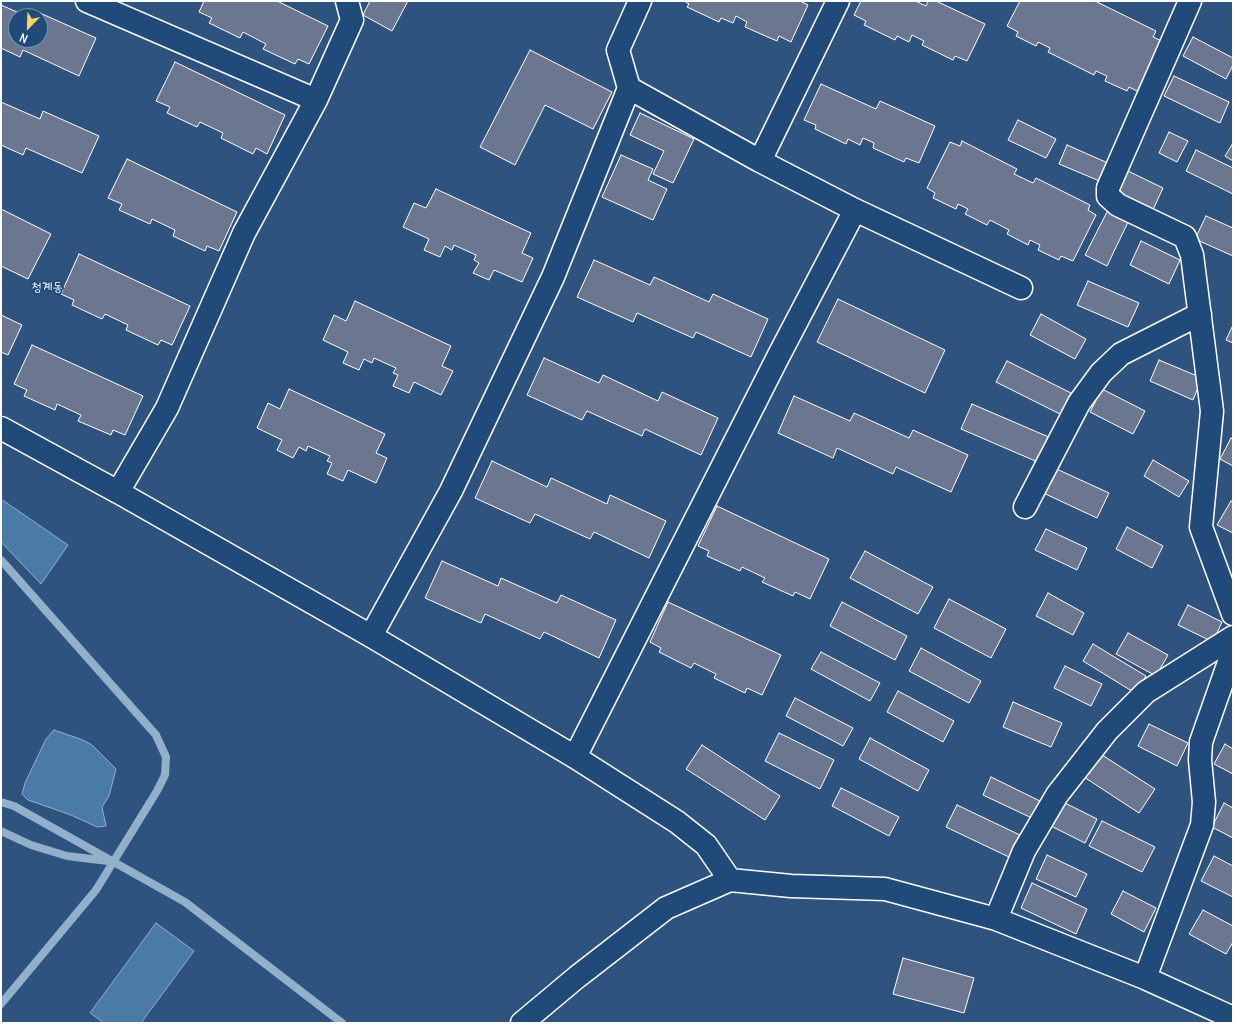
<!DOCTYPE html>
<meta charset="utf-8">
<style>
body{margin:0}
#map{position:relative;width:1234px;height:1024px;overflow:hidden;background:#2e537e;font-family:Delius,sans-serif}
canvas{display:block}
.frame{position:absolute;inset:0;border:2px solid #fff;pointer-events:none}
.north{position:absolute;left:8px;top:8px;width:40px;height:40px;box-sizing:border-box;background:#1f4a7a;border:1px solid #7992af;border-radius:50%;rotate:203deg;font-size:11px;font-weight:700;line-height:16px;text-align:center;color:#fff}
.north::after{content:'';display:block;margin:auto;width:14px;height:18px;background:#ffd166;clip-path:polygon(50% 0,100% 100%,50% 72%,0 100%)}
</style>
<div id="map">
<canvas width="1234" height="1024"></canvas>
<div class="frame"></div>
<div class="north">N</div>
</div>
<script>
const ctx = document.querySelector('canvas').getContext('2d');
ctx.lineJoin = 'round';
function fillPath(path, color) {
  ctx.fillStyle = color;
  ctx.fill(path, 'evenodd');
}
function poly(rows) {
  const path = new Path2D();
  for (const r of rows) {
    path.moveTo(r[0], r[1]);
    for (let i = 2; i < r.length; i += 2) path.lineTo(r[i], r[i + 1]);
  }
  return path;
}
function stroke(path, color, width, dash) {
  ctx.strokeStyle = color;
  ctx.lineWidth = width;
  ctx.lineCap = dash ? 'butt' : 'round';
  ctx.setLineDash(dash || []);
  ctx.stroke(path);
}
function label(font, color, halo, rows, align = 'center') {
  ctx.font = font + ' Delius,"Poor Story",sans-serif';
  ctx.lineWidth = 3.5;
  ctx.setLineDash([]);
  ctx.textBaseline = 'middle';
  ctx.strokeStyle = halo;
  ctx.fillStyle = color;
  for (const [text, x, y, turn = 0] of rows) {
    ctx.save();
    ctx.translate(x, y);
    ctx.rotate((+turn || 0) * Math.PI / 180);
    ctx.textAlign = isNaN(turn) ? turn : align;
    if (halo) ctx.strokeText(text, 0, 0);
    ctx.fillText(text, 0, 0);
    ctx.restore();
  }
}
const water = poly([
 [1,499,68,545,41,584,1,542,1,499],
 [54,730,83,740,92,745,116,769,109,796,102,807,106,826,97,827,71,815,28,800,22,794,25,783,46,739,54,730],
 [156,923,194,951,141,1023,104,1023,90,1013,156,923]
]);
fillPath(water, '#497ba6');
stroke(water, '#92b0ca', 1);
stroke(poly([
 [1,560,156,735,166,757,165,775,157,791,96,890,1,1004],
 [1,802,14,806,185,902,342,1023],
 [1,831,31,845,67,856,108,861]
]), '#92b0ca', 8);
const building = poly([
 [204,1,277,1,328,26,309,64,298,59,295,64,263,49,266,44,243,32,240,38,209,23,212,18,199,12,204,1],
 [370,1,408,1,392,31,363,15,370,1],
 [684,1,800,1,808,5,791,42,779,36,777,41,745,27,747,22,736,16,733,23,721,18,719,22,687,7,689,4,684,1],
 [861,1,915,1,926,6,928,1,936,1,985,24,967,61,955,56,953,60,922,45,924,41,912,35,909,42,897,36,895,40,864,25,866,21,854,15,861,1],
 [1020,1,1095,1,1156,31,1153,37,1166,43,1141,93,1129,87,1127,91,1105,81,1107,76,1096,71,1094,75,1048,52,1050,48,1038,42,1036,46,1016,36,1018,32,1007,26,1020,1],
 [1,5,26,16,16,16,16,40,40,40,39,16,40,13,96,38,79,76,23,50,20,57,1,48,1,5],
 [1193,37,1233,58,1233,65,1226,79,1183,56,1193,37],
 [530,50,612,92,593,129,545,105,515,165,480,147,530,50],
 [175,62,285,115,267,154,256,148,253,154,221,138,223,133,200,122,197,127,167,113,170,107,156,101,175,62],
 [1174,76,1229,102,1220,123,1164,96,1174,76],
 [821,84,876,109,880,101,935,126,919,163,906,158,904,162,873,148,874,143,863,138,860,145,848,139,846,144,815,129,816,125,804,120,821,84],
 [1,102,40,119,43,111,99,136,82,173,26,148,23,155,1,145,1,102],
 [640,113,694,139,673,183,653,174,664,151,630,135,640,113],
 [1018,120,1056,139,1046,158,1008,140,1018,120],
 [1169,132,1188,141,1177,162,1159,153,1169,132],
 [962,141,1017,169,1014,174,1033,183,1036,178,1090,205,1088,210,1096,215,1073,261,1061,256,1059,260,1038,250,1040,245,1030,240,1028,245,1007,234,1009,230,990,220,987,225,965,214,968,209,958,204,956,209,933,198,935,193,927,188,950,142,960,146,962,141],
 [1233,143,1233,161,1225,156,1233,143],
 [1067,145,1110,164,1102,182,1059,164,1067,145],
 [1196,150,1233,168,1233,194,1186,171,1196,150],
 [621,155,653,169,648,180,667,189,653,220,602,197,621,155],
 [127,159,237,212,219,251,207,246,205,251,173,236,175,230,152,219,150,224,119,210,122,204,108,198,127,159],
 [1126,170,1163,188,1152,212,1114,193,1126,170],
 [436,189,531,233,522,253,533,258,522,282,494,270,489,280,473,273,479,263,474,260,476,255,454,245,452,250,445,246,440,257,424,250,429,239,403,227,414,203,426,208,436,189],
 [1109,208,1130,218,1107,266,1085,255,1109,208],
 [1,209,51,234,28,279,1,266,1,209],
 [1206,216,1233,228,1233,256,1195,239,1206,216],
 [1141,241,1180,260,1169,284,1130,265,1141,241],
 [79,254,190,306,172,345,161,340,158,345,126,330,128,325,105,314,102,319,72,305,74,300,61,294,79,254],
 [594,260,650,285,654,277,709,302,713,294,768,319,751,357,696,332,693,338,637,313,633,322,577,297,594,260],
 [1088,281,1139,303,1128,327,1077,305,1088,281],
 [838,299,945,350,925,393,817,342,838,299],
 [355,301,451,346,442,366,453,371,441,395,414,382,409,393,393,386,398,375,393,373,396,368,374,358,372,363,364,359,359,370,343,363,348,352,323,340,334,315,346,321,355,301],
 [1041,314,1086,339,1075,359,1030,335,1041,314],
 [1,315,22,325,8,355,1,352,1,315],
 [1233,325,1233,343,1226,340,1233,325],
 [32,345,143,396,125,435,113,430,111,435,78,421,81,415,57,404,55,410,24,396,27,390,14,384,32,345],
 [544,358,599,383,603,375,658,401,662,392,718,418,701,455,645,429,642,436,587,411,582,420,527,395,544,358],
 [1159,360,1202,378,1193,400,1150,381,1159,360],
 [1007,361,1075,395,1064,416,996,382,1007,361],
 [289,389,385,434,376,453,387,458,376,483,348,470,343,481,327,474,332,463,327,461,330,456,308,446,306,451,299,447,293,458,277,450,282,440,257,428,268,403,280,409,289,389],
 [1102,389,1145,411,1133,434,1090,412,1102,389],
 [794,396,850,421,854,413,909,438,913,430,968,455,951,492,896,467,893,474,837,448,833,458,778,433,794,396],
 [972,404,1051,438,1040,463,961,429,972,404],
 [1231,438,1233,439,1233,466,1220,459,1231,438],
 [1153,460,1189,481,1179,497,1144,476,1153,460],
 [492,461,547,487,551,478,607,504,610,495,666,521,649,558,594,532,590,539,535,514,530,523,475,498,492,461],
 [1050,466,1109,493,1097,518,1039,491,1050,466],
 [1231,501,1233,502,1233,533,1217,525,1231,501],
 [717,506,829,559,810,599,795,592,793,596,762,582,765,578,742,567,740,571,707,556,709,551,698,546,717,506],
 [1127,527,1163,546,1152,568,1116,549,1127,527],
 [1046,529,1087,548,1077,570,1035,550,1046,529],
 [865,551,933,587,918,614,850,578,865,551],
 [442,561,498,586,501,578,557,603,561,595,616,620,599,658,544,632,540,639,485,614,481,623,425,598,442,561],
 [1048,593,1084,613,1073,635,1036,616,1048,593],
 [949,599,1006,629,991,658,934,628,949,599],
 [668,602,781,655,762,695,747,688,745,693,714,678,716,674,694,663,691,668,659,652,661,648,650,642,668,602],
 [842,602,907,636,895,660,830,626,842,602],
 [1188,605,1222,622,1213,642,1178,625,1188,605],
 [1128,633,1168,655,1156,676,1116,654,1128,633],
 [1093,644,1146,676,1135,693,1083,661,1093,644],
 [921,648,981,681,969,703,909,671,921,648],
 [821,652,880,683,870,701,811,669,821,652],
 [1065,666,1102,684,1091,706,1054,688,1065,666],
 [898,691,954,721,943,742,887,712,898,691],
 [795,698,853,728,843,746,786,716,795,698],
 [1013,702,1062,723,1051,747,1003,727,1013,702],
 [1149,724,1188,743,1177,766,1138,746,1149,724],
 [779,733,834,760,820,789,765,761,779,733],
 [870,738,929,770,918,791,859,759,870,738],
 [1225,744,1233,749,1233,774,1214,764,1225,744],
 [702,745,780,796,765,820,686,769,702,745],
 [1099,753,1155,789,1139,813,1084,777,1099,753],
 [991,777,1044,803,1036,820,983,795,991,777],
 [841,788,899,817,889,836,832,806,841,788],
 [1059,800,1097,819,1085,843,1047,824,1059,800],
 [1224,803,1233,808,1233,838,1212,827,1224,803],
 [957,805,1022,836,1011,858,946,827,957,805],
 [1102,821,1155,847,1142,872,1089,846,1102,821],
 [1047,855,1087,874,1076,897,1036,879,1047,855],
 [1214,856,1233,866,1233,897,1201,881,1214,856],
 [1032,883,1087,909,1076,934,1021,908,1032,883],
 [1123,891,1156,908,1144,932,1111,914,1123,891],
 [1203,910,1233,926,1233,942,1226,954,1189,934,1203,910],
 [903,958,974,978,964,1013,893,994,903,958]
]);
fillPath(building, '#6b7790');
stroke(building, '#fff', 1);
const minor = poly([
 [87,1,316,100],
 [1190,1,1108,188,1108,196,1118,205,1185,237,1192,255,1212,411,1201,527,1233,614],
 [760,161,838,1],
 [855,210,1021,288],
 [1,428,118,492,167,408,244,233,316,100,352,20,347,1],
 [118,492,371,636,575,757,677,822,706,845,730,880],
 [1025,507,1079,403,1101,373,1121,354,1200,314],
 [371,636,451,491,553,277,629,88],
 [575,757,778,357,855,210,760,161,629,88,618,50,640,1],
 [996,919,1024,851,1057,795,1107,731,1146,692,1233,637],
 [1145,978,1202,825,1204,802,1200,760,1201,742,1233,651],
 [522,1023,577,977,666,908,730,880,791,886,885,889,996,919,1145,978,1233,1018]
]);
stroke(minor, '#fff', 25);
stroke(minor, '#1f4a7a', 22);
label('13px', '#fff', '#1f4a7a', [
 ["청계동",47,287]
]);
</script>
